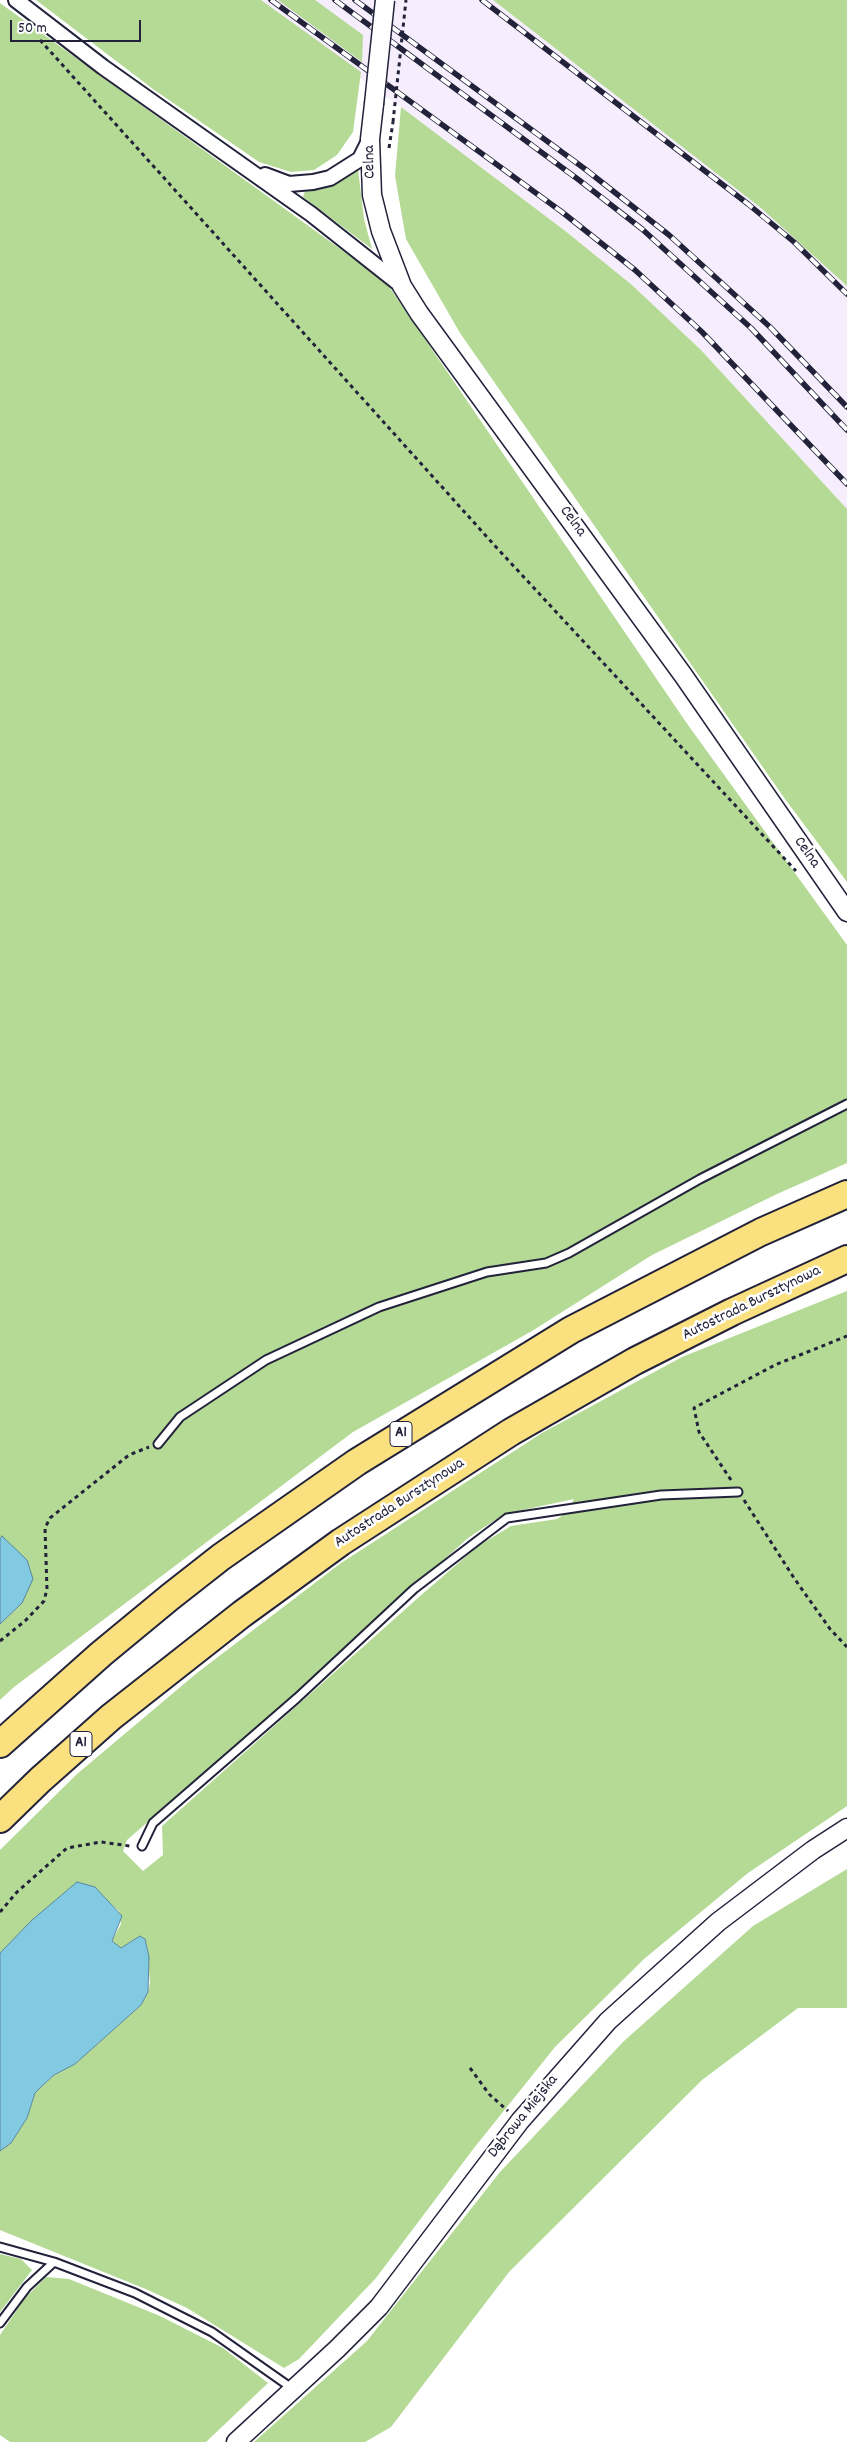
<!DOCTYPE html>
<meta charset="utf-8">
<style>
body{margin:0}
#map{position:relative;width:847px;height:2442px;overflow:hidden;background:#fff;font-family:Dekko,sans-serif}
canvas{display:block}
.scale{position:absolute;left:10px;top:20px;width:131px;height:22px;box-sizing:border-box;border:2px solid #22223b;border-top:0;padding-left:6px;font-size:15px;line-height:18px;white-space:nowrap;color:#22223b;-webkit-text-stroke:4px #fff;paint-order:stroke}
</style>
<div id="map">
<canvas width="847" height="2442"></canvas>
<div class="scale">50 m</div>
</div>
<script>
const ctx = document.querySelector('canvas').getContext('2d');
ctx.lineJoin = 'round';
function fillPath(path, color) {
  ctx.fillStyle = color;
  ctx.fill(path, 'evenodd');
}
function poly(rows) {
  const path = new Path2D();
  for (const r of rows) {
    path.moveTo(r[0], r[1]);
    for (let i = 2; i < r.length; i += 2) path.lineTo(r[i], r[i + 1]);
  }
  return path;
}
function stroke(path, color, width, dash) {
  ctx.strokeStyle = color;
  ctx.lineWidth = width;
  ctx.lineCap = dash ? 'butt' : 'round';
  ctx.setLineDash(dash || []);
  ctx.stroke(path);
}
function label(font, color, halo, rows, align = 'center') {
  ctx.font = font + ' Dekko,sans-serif';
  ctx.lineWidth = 5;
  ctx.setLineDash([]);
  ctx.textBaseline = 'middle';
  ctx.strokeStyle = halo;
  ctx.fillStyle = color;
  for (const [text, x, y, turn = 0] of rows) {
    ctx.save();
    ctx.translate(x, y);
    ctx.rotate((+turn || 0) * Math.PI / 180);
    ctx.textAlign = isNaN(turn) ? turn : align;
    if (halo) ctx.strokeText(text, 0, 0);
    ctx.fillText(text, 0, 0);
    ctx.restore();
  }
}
fillPath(poly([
 [250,0,493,0,761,208,847,286,847,509,701,350,632,285,564,230,401,107]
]), '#f7eefd');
fillPath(poly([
 [36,0,261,0,361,72,353,132,337,155,314,170,291,172,259,162,153,89],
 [278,0,315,0,363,35,362,62],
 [493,0,847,0,847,286,761,208],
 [0,3,386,282,688,725,847,945,847,1163,777,1194,652,1255,532,1331,353,1432,14,1687,0,1700,0,1624,22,1603,2,1537,0,1538],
 [401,107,564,230,632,285,701,350,847,509,847,882,785,799,460,333,406,239,395,176],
 [355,168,358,169,364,219,372,249,303,197,305,191,322,188],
 [847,1291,847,1806,748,1873,644,1959,555,2047,474,2148,376,2278,299,2359,284,2368,187,2308,148,2290,0,2230,0,2151,11,2143,27,2118,35,2093,54,2075,75,2064,141,2005,148,1992,150,1983,147,1945,140,1936,121,1948,112,1941,121,1924,119,1911,104,1899,95,1887,0,1953,0,1850,77,1774,197,1673,341,1563,542,1433,682,1357],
 [574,1499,566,1513,557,1519,511,1526,478,1546,419,1597,162,1826,163,1855,143,1871,123,1851,127,1840,297,1692,468,1538,504,1514],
 [847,1869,847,2008,798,2008,702,2080,509,2272,391,2427,365,2442,254,2442,367,2341,500,2172,624,2041,753,1926],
 [0,2254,21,2259,32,2270,0,2312],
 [46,2277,69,2279,160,2316,223,2348,268,2383,206,2442,10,2442,0,2435,0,2335,25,2298]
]), '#b4da95');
const water = poly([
 [2,1536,27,1560,33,1579,22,1603,0,1624,0,1539,2,1536],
 [77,1882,95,1887,122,1916,112,1941,121,1948,140,1936,145,1939,149,1957,148,1992,141,2005,75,2064,54,2075,41,2087,35,2093,27,2118,11,2143,0,2151,0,1953,32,1920,77,1882]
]);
fillPath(water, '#82c9e2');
stroke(water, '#5c869f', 1);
const service = poly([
 [158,1444,180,1417,266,1360,379,1307,487,1272,546,1263,569,1253,700,1179,847,1104],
 [142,1846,153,1823,297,1698,414,1589,507,1518,661,1495,738,1492],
 [0,2247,54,2262],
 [0,2323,27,2287,54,2262,135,2293,212,2332,293,2389]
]);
const minor = poly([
 [16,0,103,67,311,214,402,286],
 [265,175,289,184,313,182,330,178,360,159,369,141]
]);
const tertiary = poly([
 [374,104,370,139,372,195,381,231,402,286,419,313,683,675,847,912],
 [236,2442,337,2349,379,2307,520,2121,608,2021,718,1922,813,1850,847,1828]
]);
const motorway = poly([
 [0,1744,101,1654,170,1597,221,1557,357,1462,571,1330,761,1232,847,1194],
 [0,1819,40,1780,111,1717,242,1614,341,1542,511,1432,635,1361,732,1312,847,1259]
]);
stroke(service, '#22223b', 11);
stroke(minor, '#22223b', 18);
stroke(tertiary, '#22223b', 21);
stroke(motorway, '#22223b', 30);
stroke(poly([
 [40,40,496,547,796,871],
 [389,148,393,122],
 [731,1480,699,1432,694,1408,775,1365,847,1336],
 [744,1500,794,1578,830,1629,847,1647],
 [0,1641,25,1621,44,1601,47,1589,45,1528,50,1518,129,1455,149,1447],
 [0,1912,17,1892,67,1848,101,1842,130,1846],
 [470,2068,489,2094,508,2111]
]), '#22223b', 3, [4, 4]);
stroke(service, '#fff', 7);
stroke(minor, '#fff', 14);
stroke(tertiary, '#fff', 18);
stroke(motorway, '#fbe080', 26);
const rail = poly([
 [271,0,562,212,635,270,702,332,847,484],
 [335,0,579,180,642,229,751,328,847,430],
 [355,0,585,169,669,235,770,327,847,407],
 [482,0,748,204,794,242,847,294]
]);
stroke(rail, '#22223b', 5.5);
stroke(rail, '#fff', 4, [11]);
const tertiaryBridge = poly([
 [374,104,385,0]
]);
stroke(tertiaryBridge, '#22223b', 21, []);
stroke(poly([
 [393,122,406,0]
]), '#22223b', 3, [4, 4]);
stroke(tertiaryBridge, '#fff', 18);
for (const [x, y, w] of [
 [401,1434,22],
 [81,1744,22]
]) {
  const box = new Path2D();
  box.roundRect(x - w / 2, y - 12.5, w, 25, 4);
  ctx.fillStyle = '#fff';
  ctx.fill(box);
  stroke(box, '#22223b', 1);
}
label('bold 15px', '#22223b', null, [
 ["A1",401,1434],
 ["A1",81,1744]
]);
label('16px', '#22223b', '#fff', [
 ["Celna",371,162,-91],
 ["Celna",572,522,54],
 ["Celna",806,853,55],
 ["Autostrada Bursztynowa",752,1304,-26],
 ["Autostrada Bursztynowa",400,1504,-33],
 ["Dąbrowa Miejska",524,2117,-51]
]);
</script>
